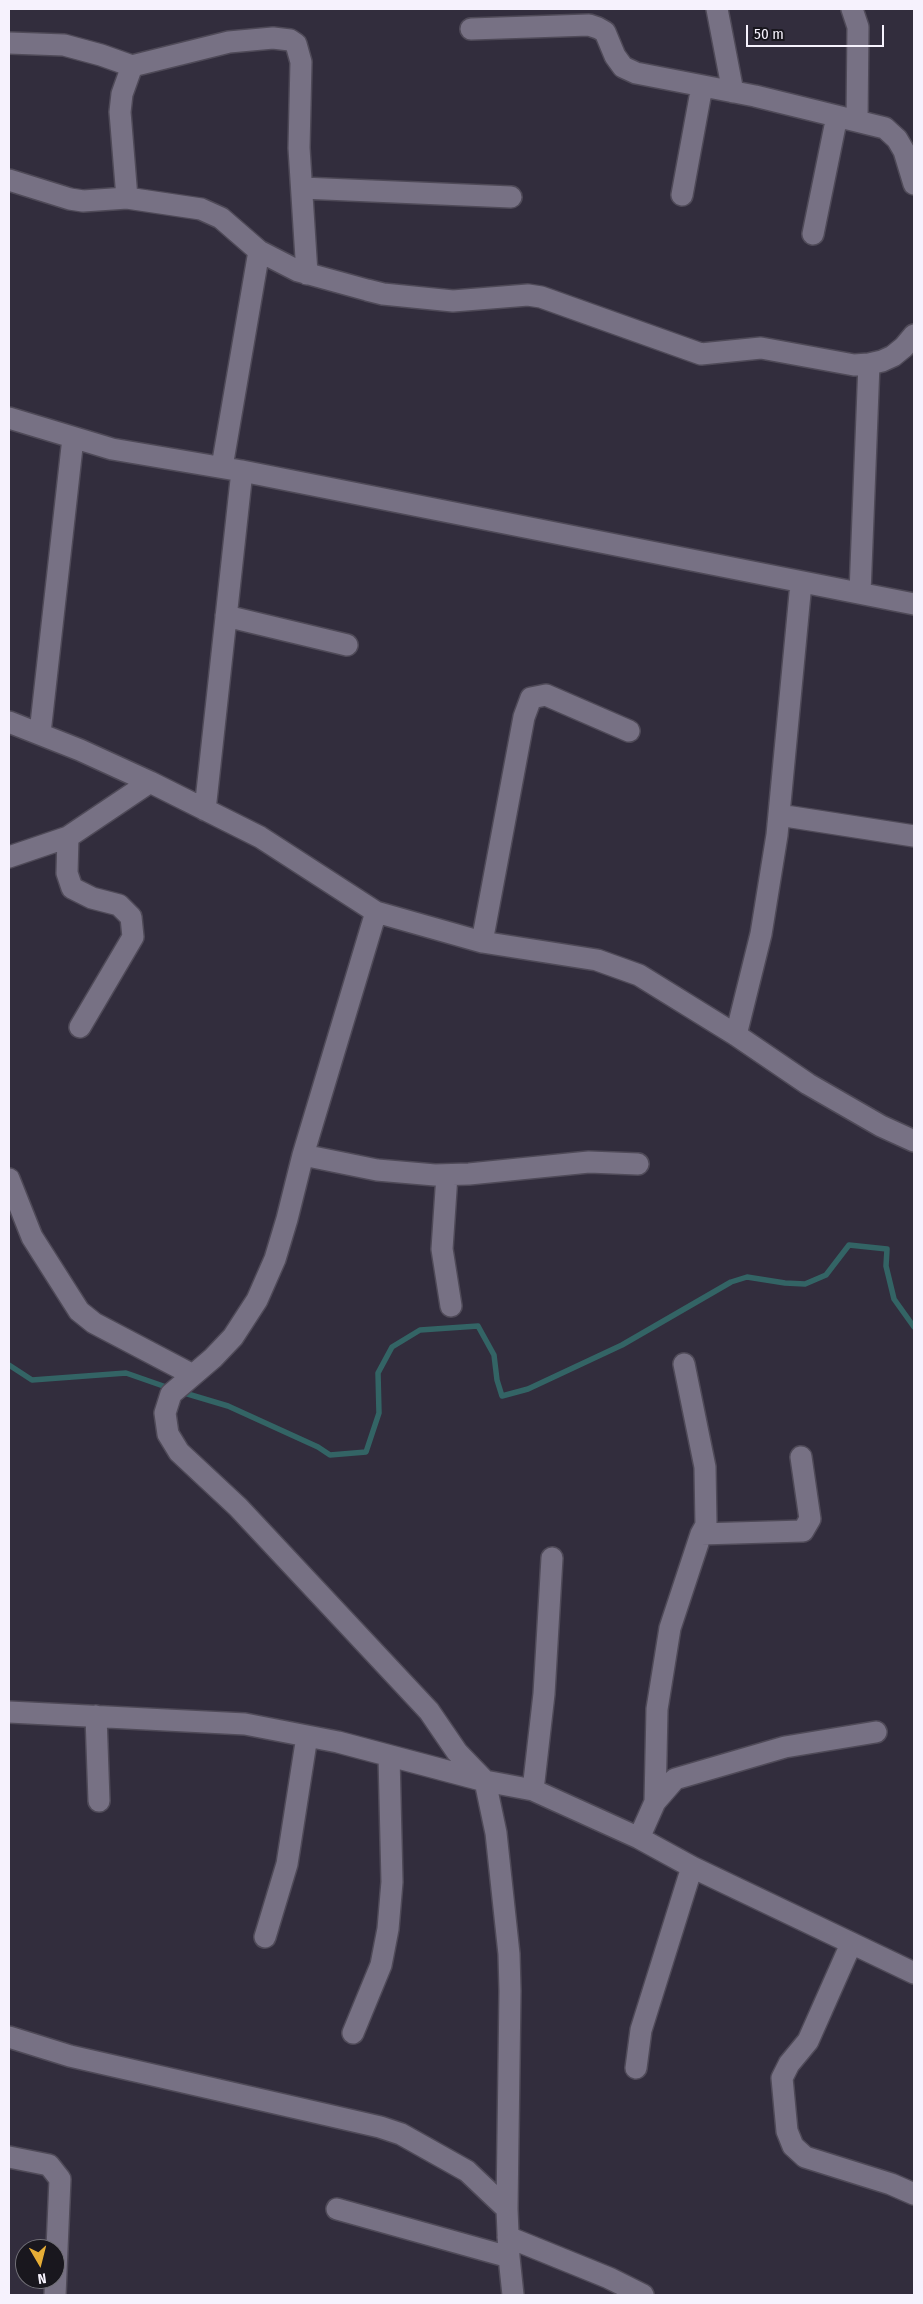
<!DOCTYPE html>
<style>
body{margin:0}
#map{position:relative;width:923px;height:2304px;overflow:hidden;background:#322d3d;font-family:"Fira Sans Condensed",sans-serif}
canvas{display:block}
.frame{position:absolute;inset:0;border:10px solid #f6f2fd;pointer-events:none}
.north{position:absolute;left:15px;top:2239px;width:50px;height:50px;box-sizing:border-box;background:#19171e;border:1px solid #716f77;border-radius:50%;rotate:172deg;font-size:14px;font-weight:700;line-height:20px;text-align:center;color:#f6f2fd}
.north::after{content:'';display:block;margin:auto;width:18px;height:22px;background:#e6ad36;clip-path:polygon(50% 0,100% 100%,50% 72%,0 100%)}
.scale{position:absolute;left:746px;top:25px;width:138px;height:22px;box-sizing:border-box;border:2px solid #f6f2fd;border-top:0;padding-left:6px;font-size:15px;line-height:18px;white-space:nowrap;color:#f6f2fd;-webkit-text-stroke:4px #19171e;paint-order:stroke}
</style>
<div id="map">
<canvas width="923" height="2304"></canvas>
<div class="frame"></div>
<div class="north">N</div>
<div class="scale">50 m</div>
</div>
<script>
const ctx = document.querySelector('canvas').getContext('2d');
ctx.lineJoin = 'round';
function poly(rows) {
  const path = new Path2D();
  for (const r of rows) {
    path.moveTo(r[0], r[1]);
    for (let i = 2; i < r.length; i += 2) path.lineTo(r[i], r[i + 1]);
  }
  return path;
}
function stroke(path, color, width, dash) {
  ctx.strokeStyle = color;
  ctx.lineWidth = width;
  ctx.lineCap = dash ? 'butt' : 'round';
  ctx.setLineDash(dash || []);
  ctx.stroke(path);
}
stroke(poly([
 [9,1365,32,1380,126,1373,169,1388],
 [181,1392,228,1406,318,1447,330,1455,366,1452,379,1413,378,1373,392,1347,420,1330,478,1326,494,1355,497,1380,502,1396,528,1389,622,1345,731,1282,747,1277,785,1283,805,1284,826,1275,849,1245,887,1249,886,1266,894,1299,914,1327]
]), '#336465', 5.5);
const minor = poly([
 [717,9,733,92],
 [852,9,858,27,857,121],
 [471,29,589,25,598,28,605,32,615,56,623,67,636,73,755,96,885,128,897,139,904,151,914,184],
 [9,43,64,45,101,55,132,66],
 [9,180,70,199,83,201,127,198,201,209,221,218,259,251,298,271,367,290,383,294,453,301,528,295,541,297,701,354,761,348,854,365,869,364,882,361,893,356,904,347,914,335],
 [302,188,511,197],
 [682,195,702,86],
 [127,198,120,112,122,94,132,66,229,42,273,38,290,40,296,44,301,62,299,148,307,274],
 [813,234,837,116],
 [9,418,112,449,242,471,914,604],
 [222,467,259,251],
 [860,593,869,364],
 [226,616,347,645],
 [9,722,80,750,150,782,260,837,376,912,482,942,597,960,639,975,736,1035,808,1084,881,1126,914,1141],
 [40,733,73,438],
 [205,810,242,471],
 [779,815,914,836],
 [68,837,67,873,72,888,92,898,119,905,131,917,133,937,80,1027],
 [9,857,68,837,150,782],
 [376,912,303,1155,287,1219,275,1259,257,1300,233,1337,213,1358,171,1394,165,1413,168,1434,179,1452,238,1507,429,1711,457,1752,485,1781,496,1833,509,1954,510,1991,507,2209,509,2257,513,2295],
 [482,942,524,717,531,698,546,695,629,731],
 [736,1035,761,934,777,835,801,583],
 [303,1155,377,1170,435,1175,469,1174,589,1162,638,1164],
 [447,1175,442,1249,451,1306],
 [9,1179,32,1237,79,1311,94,1323,193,1375],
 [701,1534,803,1531,810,1519,801,1457],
 [9,1712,245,1724,338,1742,485,1781,533,1790,639,1838,692,1867,914,1973],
 [96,1716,99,1801],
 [533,1790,544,1694,552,1558],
 [655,1802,657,1709,670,1628,701,1534,706,1525,705,1467,684,1364],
 [639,1838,655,1802,675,1779,785,1747,876,1732],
 [265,1937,287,1864,307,1736],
 [851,1944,808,2041,789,2064,782,2078,787,2131,793,2146,805,2157,891,2184,914,2194],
 [353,2033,381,1965,388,1929,392,1882,389,1756],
 [9,2037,70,2056,380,2127,401,2134,467,2171,507,2209],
 [636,2068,641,2030,692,1867],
 [9,2157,49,2165,60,2179,55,2295],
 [337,2209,509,2257],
 [508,2237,609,2278,643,2295]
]);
stroke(minor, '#4f4a58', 24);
stroke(minor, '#777184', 21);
</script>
